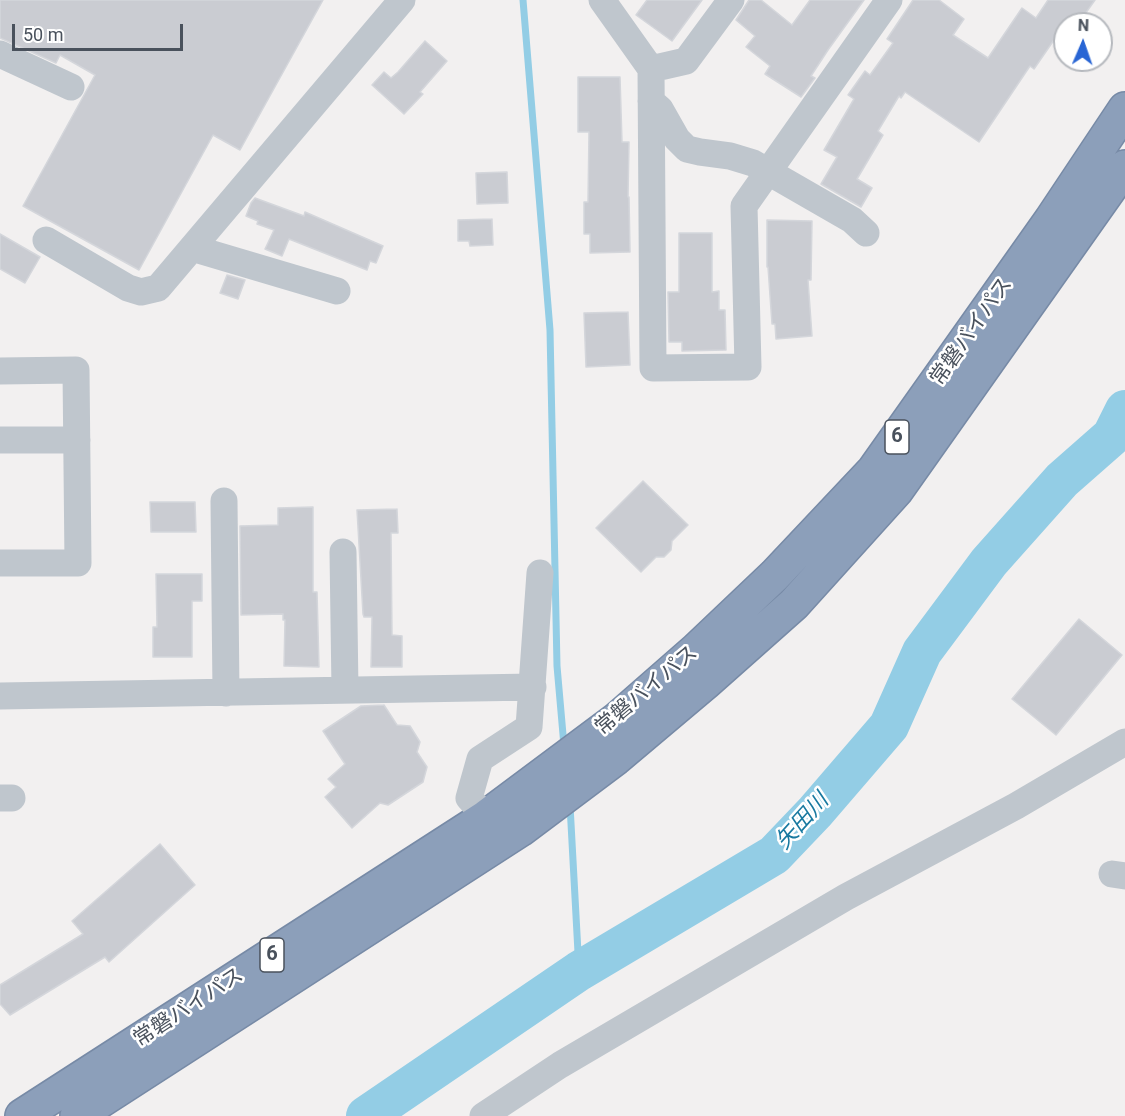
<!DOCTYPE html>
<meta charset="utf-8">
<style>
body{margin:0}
#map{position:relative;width:1125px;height:1116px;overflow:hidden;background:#f2f0f0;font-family:Roboto,sans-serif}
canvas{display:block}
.north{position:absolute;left:1053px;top:12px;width:60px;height:60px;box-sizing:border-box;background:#fff;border:2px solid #b6b9be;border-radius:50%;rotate:2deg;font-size:16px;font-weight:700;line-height:24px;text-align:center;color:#49515c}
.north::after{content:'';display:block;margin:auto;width:21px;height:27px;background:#2865d4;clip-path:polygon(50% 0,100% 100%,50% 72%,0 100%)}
.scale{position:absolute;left:12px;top:24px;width:171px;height:27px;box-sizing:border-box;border:3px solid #49515c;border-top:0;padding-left:8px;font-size:18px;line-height:21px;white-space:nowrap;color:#49515c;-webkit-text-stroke:4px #fff;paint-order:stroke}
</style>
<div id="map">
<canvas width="1125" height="1116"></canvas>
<div class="north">N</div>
<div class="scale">50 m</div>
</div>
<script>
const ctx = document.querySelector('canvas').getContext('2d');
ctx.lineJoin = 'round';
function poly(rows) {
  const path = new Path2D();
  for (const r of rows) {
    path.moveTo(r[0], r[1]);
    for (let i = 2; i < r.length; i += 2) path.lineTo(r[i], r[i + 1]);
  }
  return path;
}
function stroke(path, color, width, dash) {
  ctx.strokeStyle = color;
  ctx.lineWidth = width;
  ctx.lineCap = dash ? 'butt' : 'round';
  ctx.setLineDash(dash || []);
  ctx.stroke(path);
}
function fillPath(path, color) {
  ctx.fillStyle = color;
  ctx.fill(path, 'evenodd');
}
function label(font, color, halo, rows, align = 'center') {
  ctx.font = font + ' Roboto,"Noto Sans JP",sans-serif';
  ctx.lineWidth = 5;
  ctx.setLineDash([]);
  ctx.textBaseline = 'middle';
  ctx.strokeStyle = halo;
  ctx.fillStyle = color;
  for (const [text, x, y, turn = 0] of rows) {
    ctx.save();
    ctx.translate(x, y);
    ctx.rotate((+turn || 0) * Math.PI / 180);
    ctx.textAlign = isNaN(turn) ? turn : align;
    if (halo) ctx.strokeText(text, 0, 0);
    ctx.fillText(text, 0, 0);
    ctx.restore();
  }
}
stroke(poly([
 [523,0,550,330,557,666,564,746],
 [570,805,579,971]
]), '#93cde5', 7);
stroke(poly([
 [366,1116,579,971,774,855,815,812,889,726,922,652,989,562,1062,480,1112,436,1125,410]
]), '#93cde5', 40);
const building = poly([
 [0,0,323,0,240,150,213,135,139,270,23,206,95,75,60,55,56,63,0,38,0,0],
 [647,0,702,0,672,41,636,15,647,0],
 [749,0,761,0,792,25,810,0,864,0,828,50,811,76,815,78,801,97,765,74,770,66,746,47,755,36,736,20,749,0],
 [913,0,939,0,964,19,953,35,988,58,1022,8,1036,18,1048,0,1095,0,1078,24,1065,24,1034,69,1030,66,979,142,905,92,901,98,899,96,878,131,883,135,857,179,872,188,861,207,821,184,837,157,824,150,854,99,848,95,865,71,870,75,893,43,887,39,913,0],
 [425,41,447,61,420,92,423,94,404,114,372,85,384,72,391,78,398,72,425,41],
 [578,77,620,77,622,142,629,142,628,197,629,197,630,252,590,253,590,234,584,234,584,202,588,202,589,132,578,132,578,77],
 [507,172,508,203,477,204,476,173,507,172],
 [255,198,304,216,305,212,383,246,376,263,370,261,367,270,289,239,282,256,265,249,274,230,257,224,258,221,246,216,251,203,255,198],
 [492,219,493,245,470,246,469,241,458,241,458,220,492,219],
 [767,220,812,221,811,280,808,280,812,336,776,339,775,324,772,324,768,267,767,267,767,220],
 [679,233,712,233,712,292,719,291,719,310,725,310,726,350,682,351,682,342,669,342,668,292,679,292,679,233],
 [0,234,40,257,25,283,0,269,0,234],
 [227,275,245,280,238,299,220,293,227,275],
 [628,312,630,365,586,367,584,313,628,312],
 [643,481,688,525,672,541,671,550,664,557,656,557,641,572,596,528,643,481],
 [150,502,195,502,196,532,151,532,150,502],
 [313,507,313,592,317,592,319,667,284,666,285,620,283,620,283,614,241,615,240,526,278,525,278,508,313,507],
 [397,509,398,533,391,533,392,635,402,636,402,667,371,667,372,617,364,617,363,614,357,510,397,509],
 [156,574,202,574,202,601,192,601,192,657,153,657,153,627,157,627,156,574],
 [1079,619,1122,655,1056,735,1012,699,1079,619],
 [384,705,397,725,410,726,420,742,417,752,427,767,423,782,388,805,380,803,352,828,325,797,336,787,328,779,345,764,323,731,361,706,384,705],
 [160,844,195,885,109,962,105,957,10,1015,0,1004,0,985,83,934,72,921,160,844]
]);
fillPath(building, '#caccd2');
stroke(building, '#d4d6db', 1.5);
const highway = poly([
 [22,1116,486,817,616,720,696,650,775,575,874,470,1051,220,1125,109],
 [77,1116,520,830,616,758,705,683,794,604,896,491,1125,167]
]);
stroke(highway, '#778aa6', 36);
stroke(poly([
 [602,0,651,69,653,368,748,367,744,206,889,0],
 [0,54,71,87],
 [651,69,686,61,731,0],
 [651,101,660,109,677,139,687,149,700,152,730,156,753,163,852,220,866,233],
 [46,240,128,288,141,292,158,288,402,0],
 [192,248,337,291],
 [0,371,76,370,78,563,0,563],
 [0,440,77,440],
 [224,501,226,693],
 [343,552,345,690],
 [0,696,533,687],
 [0,798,12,798],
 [486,817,469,798,480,759,529,727,540,573],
 [1112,874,1125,876],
 [483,1116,560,1065,846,897,1016,806,1125,742]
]), '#bfc6cd', 27);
stroke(highway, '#8c9fba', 33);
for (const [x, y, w] of [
 [897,437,24],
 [272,955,24]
]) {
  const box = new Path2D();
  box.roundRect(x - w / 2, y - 17, w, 34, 4.5);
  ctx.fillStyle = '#fff';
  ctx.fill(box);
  stroke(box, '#49515c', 1.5);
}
label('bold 20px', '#49515c', null, [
 ["6",897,437],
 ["6",272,955]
]);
label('21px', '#49515c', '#fff', [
 ["常磐バイパス",972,332,-55],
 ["常磐バイパス",647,691,-40],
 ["常磐バイパス",189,1008,-33]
]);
label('italic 22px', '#1879a0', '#fff', [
 ["矢田川",803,822,-48]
]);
</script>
